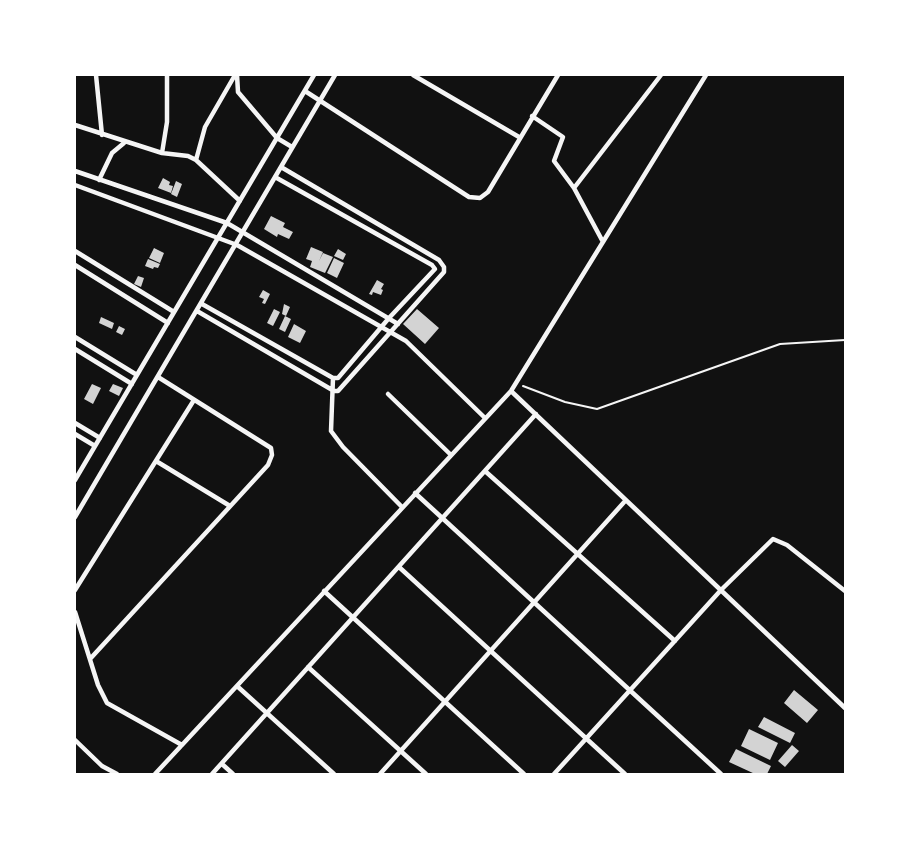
<!DOCTYPE html>
<style>
body{margin:0}
#map{position:relative;width:920px;height:849px;overflow:hidden;background:#111;font-family:Barlow,sans-serif}
canvas{display:block}
.frame{position:absolute;inset:0;border:76px solid #fff;pointer-events:none}
</style>
<div id="map">
<canvas width="920" height="849"></canvas>
<div class="frame"></div>
</div>
<script>
const ctx = document.querySelector('canvas').getContext('2d');
ctx.lineJoin = 'round';
function fillPath(path, color) {
  ctx.fillStyle = color;
  ctx.fill(path, 'evenodd');
}
function poly(rows) {
  const path = new Path2D();
  for (const r of rows) {
    path.moveTo(r[0], r[1]);
    for (let i = 2; i < r.length; i += 2) path.lineTo(r[i], r[i + 1]);
  }
  return path;
}
function stroke(path, color, width, dash) {
  ctx.strokeStyle = color;
  ctx.lineWidth = width;
  ctx.lineCap = dash ? 'butt' : 'round';
  ctx.setLineDash(dash || []);
  ctx.stroke(path);
}
fillPath(poly([
 [163,178,170,182,169,185,173,186,171,193,158,188],
 [176,181,182,184,177,197,171,194],
 [271,216,285,223,283,227,293,232,289,239,278,234,277,237,264,229],
 [311,247,323,252,319,261,323,253,333,257,325,273,310,267,312,261,306,259],
 [154,248,164,253,160,263,149,258],
 [338,249,346,254,343,260,334,256],
 [334,258,344,263,337,278,327,273],
 [148,259,160,264,158,268,154,267,153,269,145,266],
 [138,276,144,278,141,287,134,284],
 [377,280,384,284,381,289,383,290,381,295,373,292,372,295,369,294],
 [263,290,270,294,265,304,262,303,264,299,259,297],
 [284,304,290,307,286,316,282,314],
 [274,309,280,312,273,326,267,323],
 [417,309,439,328,425,344,403,324],
 [285,316,291,319,285,332,279,329],
 [101,317,114,323,112,329,99,323],
 [294,324,306,331,300,343,288,337],
 [119,326,125,329,122,335,116,332],
 [92,384,101,388,93,404,84,399],
 [113,384,123,388,119,396,109,391],
 [794,690,818,710,807,723,784,703],
 [764,717,795,733,790,743,758,727],
 [749,729,778,743,770,760,741,746],
 [792,745,799,751,785,767,778,761],
 [736,749,771,766,767,774,755,774,729,762]
]), '#d3d3d3');
stroke(poly([
 [523,386,565,402,597,409,780,344,845,340]
]), '#f5f5f5', 2);
stroke(poly([
 [96,75,102,135],
 [237,75,238,92,277,138,292,147],
 [413,75,519,137],
 [305,91,469,197,480,198,488,192,558,75],
 [532,116,563,137,554,161,574,188],
 [75,125,162,153,188,156,196,160,240,201],
 [162,153,167,122,167,75],
 [196,160,205,127,235,75],
 [75,171,227,223,398,324],
 [99,180,112,153,124,143],
 [75,185,237,245,406,341,485,418],
 [603,242,574,188,661,75],
 [75,251,174,312],
 [75,265,168,323],
 [202,304,333,378,338,378,389,318,435,269,432,265,275,177],
 [197,311,334,391,338,391,444,272,444,267,439,260,281,167],
 [75,337,137,375],
 [75,349,132,384],
 [333,378,331,431,343,447,402,507],
 [511,391,845,708],
 [388,394,451,455],
 [75,423,100,438],
 [75,434,95,446],
 [156,461,230,506],
 [485,471,675,641],
 [75,480,314,75],
 [415,493,721,774],
 [75,517,335,75],
 [399,567,625,774],
 [75,590,194,400],
 [324,591,524,774],
 [75,612,98,685,107,703,182,745],
 [90,659,268,465,272,455,271,448,158,377],
 [308,667,426,774],
 [237,686,334,774],
 [75,740,102,766,117,774],
 [222,764,233,774],
 [155,774,511,391,706,75],
 [212,774,536,414],
 [380,774,626,500],
 [554,774,721,590,773,539,787,545,845,591]
]), '#f5f5f5', 4.5);
</script>
